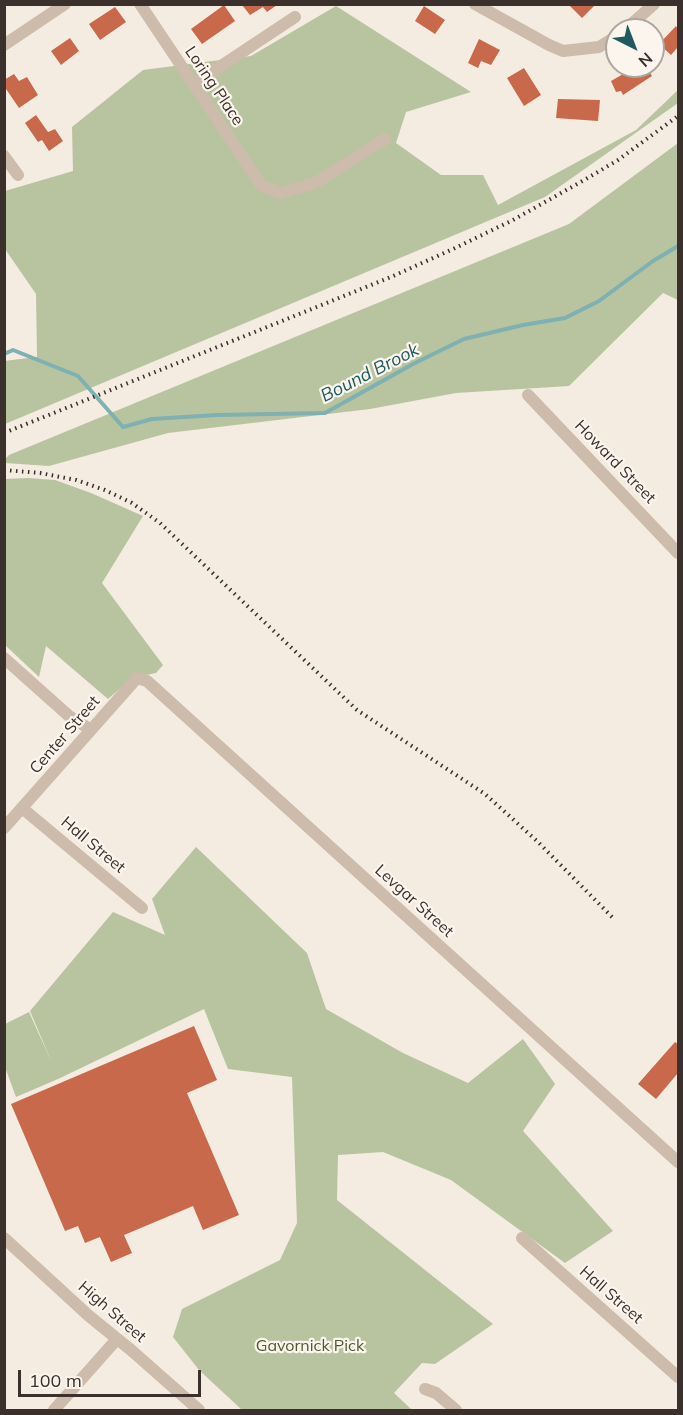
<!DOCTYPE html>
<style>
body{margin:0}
#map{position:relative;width:683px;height:1415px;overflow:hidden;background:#f4ebe1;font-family:Mulish,sans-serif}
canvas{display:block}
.frame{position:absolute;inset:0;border:6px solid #3b302b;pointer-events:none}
.north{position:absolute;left:605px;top:18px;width:60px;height:60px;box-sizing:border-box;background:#fbf5ee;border:2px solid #aea6a0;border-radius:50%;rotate:138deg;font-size:16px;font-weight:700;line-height:24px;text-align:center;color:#3b302b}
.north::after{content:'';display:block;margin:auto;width:21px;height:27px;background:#1f5a5e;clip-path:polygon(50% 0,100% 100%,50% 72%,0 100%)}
.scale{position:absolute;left:18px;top:1370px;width:183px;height:27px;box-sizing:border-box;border:3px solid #3b302b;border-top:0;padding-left:8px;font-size:18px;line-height:21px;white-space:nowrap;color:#3b302b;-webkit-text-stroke:4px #fbf5ee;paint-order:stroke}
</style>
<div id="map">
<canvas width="683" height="1415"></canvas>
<div class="frame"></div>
<div class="north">N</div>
<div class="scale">100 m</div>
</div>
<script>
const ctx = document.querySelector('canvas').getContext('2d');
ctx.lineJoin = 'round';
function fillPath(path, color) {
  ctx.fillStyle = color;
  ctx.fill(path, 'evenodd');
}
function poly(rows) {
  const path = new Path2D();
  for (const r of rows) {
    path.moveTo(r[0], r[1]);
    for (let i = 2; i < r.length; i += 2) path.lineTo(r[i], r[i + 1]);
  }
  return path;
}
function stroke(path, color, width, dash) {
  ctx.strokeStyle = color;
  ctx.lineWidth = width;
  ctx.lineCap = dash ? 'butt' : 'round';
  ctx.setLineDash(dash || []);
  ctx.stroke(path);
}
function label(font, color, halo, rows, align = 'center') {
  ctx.font = font + ' Mulish,sans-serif';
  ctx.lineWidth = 4.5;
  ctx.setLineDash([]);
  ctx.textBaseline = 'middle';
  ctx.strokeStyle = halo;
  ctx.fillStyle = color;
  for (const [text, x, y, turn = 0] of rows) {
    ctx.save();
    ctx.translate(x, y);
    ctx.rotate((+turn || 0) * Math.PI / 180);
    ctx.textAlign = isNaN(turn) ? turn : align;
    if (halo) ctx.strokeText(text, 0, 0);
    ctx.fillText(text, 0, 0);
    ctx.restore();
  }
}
fillPath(poly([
 [336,6,471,92,406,112,396,143,441,175,483,175,498,205,636,130,678,90,678,103,545,197,5,424,4,361,37,357,36,294,5,249,5,191,73,171,72,127,143,70,251,56],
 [678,143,678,300,663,293,569,386,456,393,370,409,168,433,49,466,5,463,5,459,9,455,569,224],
 [28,478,55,480,91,493,143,516,102,583,163,665,156,673,132,678,108,699,46,646,39,677,5,645,4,479],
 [196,847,307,953,326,1009,403,1053,468,1083,523,1039,555,1084,523,1131,613,1231,565,1263,451,1180,383,1152,338,1155,337,1200,493,1324,435,1364,422,1363,394,1393,412,1410,242,1410,199,1370,173,1337,182,1309,280,1260,297,1223,292,1077,228,1069,204,1009,58,1079,16,1097,5,1067,5,1024,29,1012,52,1063,30,1011,113,912,165,935,152,899]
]), '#b8c4a0');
stroke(poly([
 [4,354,13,350,78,376,123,427,152,419,217,415,325,413,413,364,464,339,523,325,565,318,599,301,653,261,678,246]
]), '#7fb0b2', 4);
fillPath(poly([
 [568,4,596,4,582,18],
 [224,5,235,21,202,44,191,29],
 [242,5,277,5,267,12,263,7,250,15],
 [424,6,445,20,435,34,415,21],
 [115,7,126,22,100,40,89,24],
 [676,26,678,29,678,47,671,55,659,44],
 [70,38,79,51,61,65,51,51],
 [479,39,500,50,491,65,481,61,478,68,468,63],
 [637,66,646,66,652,76,623,95,621,91,616,92,611,81],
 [524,68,541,95,524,106,507,78],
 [14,74,19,81,27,77,38,95,19,108,4,86,4,80],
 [558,99,600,100,598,121,556,118],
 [36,115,48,132,55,129,63,141,49,151,42,140,38,142,25,123],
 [194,1026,217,1080,187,1093,239,1215,203,1230,193,1206,124,1235,132,1253,111,1262,100,1237,85,1243,78,1226,65,1231,11,1104],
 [675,1042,678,1044,678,1073,656,1099,638,1084]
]), '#c8694b');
stroke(poly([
 [140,4,261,185,280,193,315,183,385,139],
 [475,4,549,45,563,51,599,47,617,36],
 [625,30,654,4],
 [4,45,65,4],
 [194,84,295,17],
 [4,156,18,175],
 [528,395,678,553],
 [4,658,69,716,91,730],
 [22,808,142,908],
 [4,828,137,678,147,681,678,1162],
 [4,1238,89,1316,131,1350,199,1410],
 [522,1238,678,1377],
 [425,1389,436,1393,456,1410],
 [54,1410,117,1339]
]), '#cdbbac', 12);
stroke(poly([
 [4,433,391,277,453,249,513,220,586,179,618,160,678,116],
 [4,470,40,473,76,480,105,490,132,503,160,523,357,710,485,794,537,841,615,920]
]), '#3b302b', 4, [1.5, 4.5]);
label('16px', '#3b302b', '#fbf5ee', [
 ["Loring Place",214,86,56],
 ["Howard Street",615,462,46],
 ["Center Street",65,735,-49],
 ["Hall Street",93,845,40],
 ["Levgar Street",414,901,42],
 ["Hall Street",611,1295,41],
 ["High Street",112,1312,41]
]);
label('16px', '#4a5a2e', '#fbf5ee', [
 ["Gavornick Pick",310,1346]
]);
label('italic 18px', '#1f5a5e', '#fbf5ee', [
 ["Bound Brook",370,373,-27]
]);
</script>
